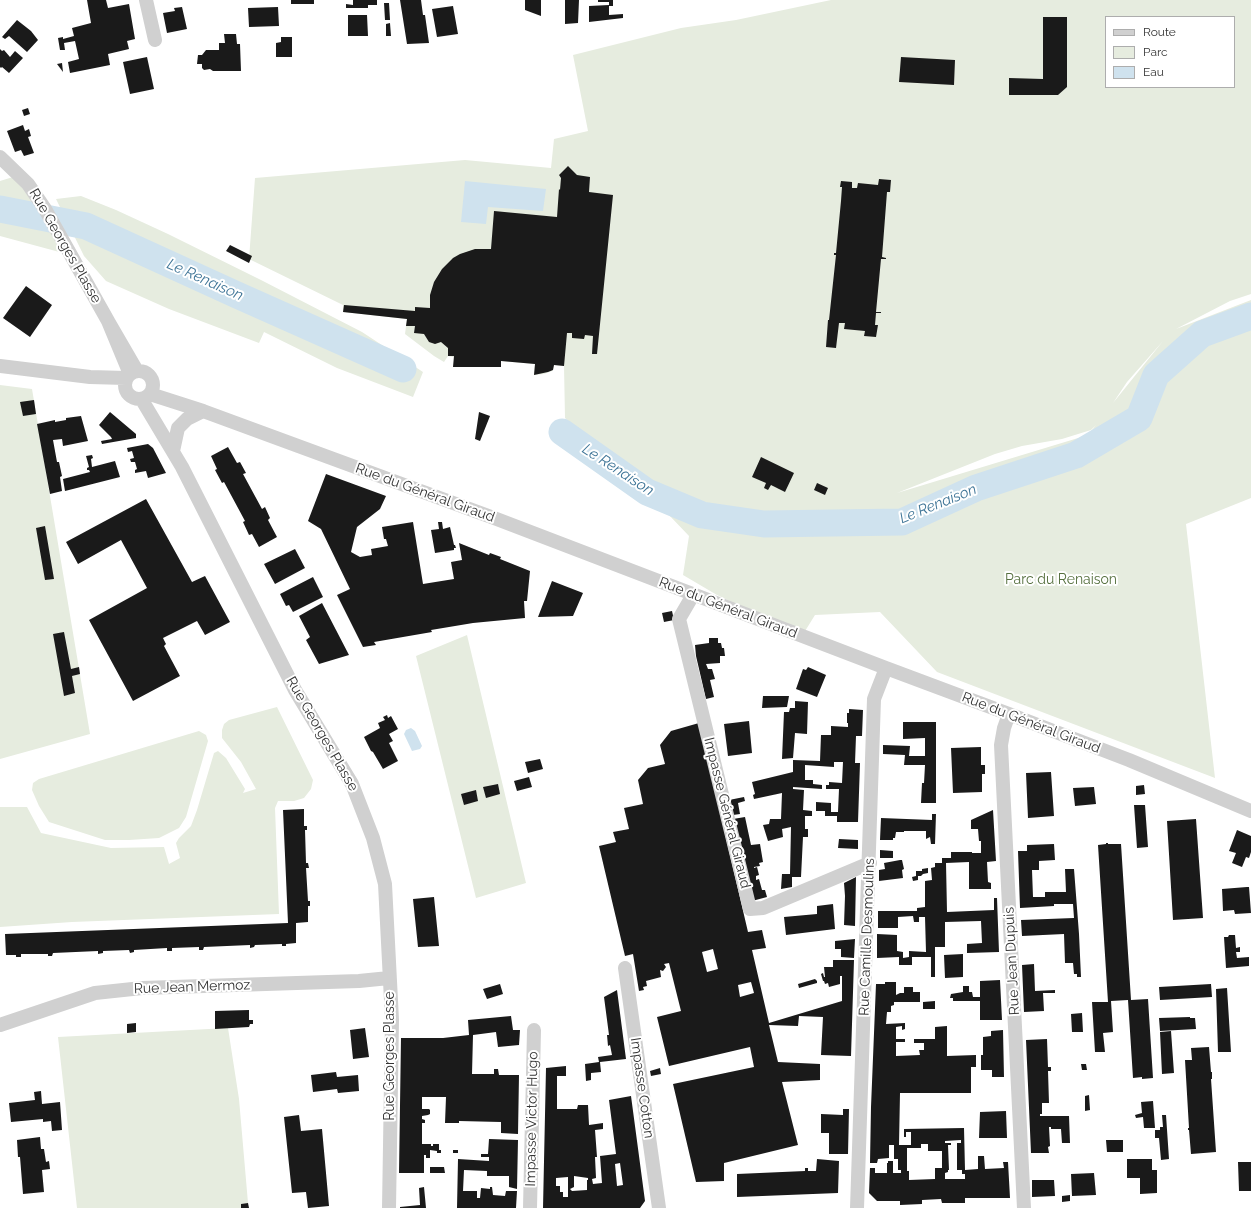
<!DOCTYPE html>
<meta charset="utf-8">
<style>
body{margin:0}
#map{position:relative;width:1251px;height:1208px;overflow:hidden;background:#fff;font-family:Raleway,sans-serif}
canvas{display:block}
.legend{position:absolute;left:1105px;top:16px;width:130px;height:72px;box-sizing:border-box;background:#fff;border:1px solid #adadad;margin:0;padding:5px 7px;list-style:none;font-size:12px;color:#333}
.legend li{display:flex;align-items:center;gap:8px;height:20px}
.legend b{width:20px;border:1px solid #adadad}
</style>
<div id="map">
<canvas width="1251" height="1208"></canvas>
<ul class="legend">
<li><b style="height:5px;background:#d0d0d0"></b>Route</li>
<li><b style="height:11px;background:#e6ecdf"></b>Parc</li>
<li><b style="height:11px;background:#cfe2ee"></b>Eau</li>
</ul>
</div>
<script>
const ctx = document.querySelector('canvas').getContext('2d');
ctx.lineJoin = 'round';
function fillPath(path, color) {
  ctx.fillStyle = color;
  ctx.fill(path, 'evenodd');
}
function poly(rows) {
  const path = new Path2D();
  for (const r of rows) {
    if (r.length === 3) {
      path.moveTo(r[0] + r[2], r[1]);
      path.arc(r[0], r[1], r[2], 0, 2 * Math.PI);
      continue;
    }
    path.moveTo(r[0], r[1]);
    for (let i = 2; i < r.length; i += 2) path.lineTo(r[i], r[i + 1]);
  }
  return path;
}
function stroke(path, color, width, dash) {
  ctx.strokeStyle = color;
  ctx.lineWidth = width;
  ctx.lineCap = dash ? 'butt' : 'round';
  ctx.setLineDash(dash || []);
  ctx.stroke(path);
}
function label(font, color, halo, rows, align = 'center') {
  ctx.font = font + ' Raleway,sans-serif';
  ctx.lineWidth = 4;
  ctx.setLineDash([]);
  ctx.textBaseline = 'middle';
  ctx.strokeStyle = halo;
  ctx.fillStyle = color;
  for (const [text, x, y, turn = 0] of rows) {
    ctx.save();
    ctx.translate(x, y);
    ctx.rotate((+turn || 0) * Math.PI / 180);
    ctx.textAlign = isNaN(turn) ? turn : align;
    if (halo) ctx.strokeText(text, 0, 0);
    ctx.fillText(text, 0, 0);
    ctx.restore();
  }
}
fillPath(poly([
 [831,0,1251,0,1251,294,1230,301,1176,329,1251,300,1251,498,1186,524,1215,778,937,672,880,612,815,615,802,636,717,595,683,575,689,536,647,492,565,418,564,366,554,365,553,370,552,371,544,374,534,375,535,364,501,361,501,367,448,356,444,362,434,356,405,334,407,319,343,312,343,305,249,259,255,178,465,160,551,168,554,139,588,131,573,55,681,28,736,20],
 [1106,17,1234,17,1234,87,1106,87],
 [1163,341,1113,403,1127,382],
 [1096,425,1088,435,897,493,995,454,1022,446,1062,439,1091,430],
 [13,177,39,206,63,253,0,236,0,181],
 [81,196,116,210,168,234,261,280,362,332,423,372,413,397,337,368,264,332,259,343,169,309,106,281,84,256,56,199],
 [0,385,32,389,90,734,0,759],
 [467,635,526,883,476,898,416,656],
 [277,707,313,780,311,789,304,798,294,801,278,801,275,808,279,914,72,922,0,927,0,807,27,807,41,833,111,848,164,847,169,864,180,858,176,843,179,838,191,826,197,810,214,753,218,751,226,758,245,789,243,793,256,789,241,762,222,738,222,730,224,724,229,720],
 [199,731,206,735,208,741,186,817,179,828,159,838,129,840,105,840,49,822,39,806,32,790,33,783,39,779],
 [228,1028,239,1099,248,1203,241,1204,241,1208,77,1208,58,1037]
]), '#e6ecdf');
fillPath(poly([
 [465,181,546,189,543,211,488,207,486,224,461,222],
 [411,728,415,731,422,746,420,749,412,751,404,734,406,730]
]), '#cfe2ee');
stroke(poly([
 [0,209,86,226,237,295,403,369],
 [562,432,647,492,702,515,764,524,902,522,976,488,1076,455,1139,418,1156,375,1202,334,1251,316]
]), '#cfe2ee', 27);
fillPath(poly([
 [87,0,106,0,108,8,129,4,135,39,127,41,129,49,108,54,110,65,70,73,68,62,79,59,75,41,64,43,65,50,60,50,58,38,63,37,63,39,74,36,72,28,91,23],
 [291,0,314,0,314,4,291,4],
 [353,0,377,0,377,5,368,5,368,8,346,8,346,4,353,5],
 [400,0,421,0,423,15,425,15,429,43,407,44],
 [525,0,541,0,541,16,525,10],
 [565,0,579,0,578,23,565,24],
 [598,0,613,0,613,6,609,6,609,15,623,14,623,18,589,22,589,6,609,5,609,2,598,2],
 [384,3,389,3,390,20,385,20],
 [453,6,458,34,437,37,432,9],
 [182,7,187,29,167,33,163,13,175,11,174,8],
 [278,7,279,26,249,27,248,8],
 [348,15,367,15,368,36,348,36],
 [1043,17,1067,17,1067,87,1058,95,1009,95,1009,78,1043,79],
 [17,20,31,31,38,40,27,52,9,36,5,39,2,37],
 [390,23,391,36,386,36,386,24],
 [224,34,236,34,237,44,240,44,241,71,213,71,210,69,204,70,202,68,202,64,197,64,198,55,202,55,206,50,219,50,219,43,225,43],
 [281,37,292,37,292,57,276,57,276,43,281,42],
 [0,49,2,51,4,50,10,57,15,51,23,58,9,73,2,67,1,68,0,67],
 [147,57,154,89,130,94,123,62],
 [901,57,955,60,954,85,899,82],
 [62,63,63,72,57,64],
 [28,108,30,114,24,116,22,110],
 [23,125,25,131,29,129,31,136,28,137,34,153,24,156,21,150,15,152,7,131],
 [568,166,577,175,590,177,589,192,613,195,597,354,592,354,593,336,585,335,584,339,572,338,572,333,567,333,564,366,554,365,553,370,548,372,534,375,535,364,501,361,501,367,453,367,454,356,448,356,448,348,441,342,435,344,429,342,424,334,414,333,415,326,406,326,407,319,343,312,344,305,415,311,415,307,430,308,430,295,434,282,442,269,453,258,460,254,475,249,491,249,494,211,557,217,559,189,560,190,561,178,559,175],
 [879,179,891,180,890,192,887,192,882,257,886,258,886,259,881,259,876,312,881,312,881,313,876,313,875,325,878,325,876,337,864,336,865,331,844,329,845,323,839,323,836,348,826,347,828,320,829,320,836,255,834,255,834,253,836,253,841,201,842,187,840,187,841,181,852,182,852,188,857,188,858,183,878,185],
 [230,245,252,256,249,263,226,251],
 [26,286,52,305,30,337,3,318],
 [34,400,36,414,23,416,20,402],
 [110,412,136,434,136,438,102,444,101,441,112,439,111,437,99,425],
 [479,412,490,416,480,441,475,439],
 [81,416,88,441,63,446,62,439,53,440,57,462,59,462,62,476,60,477,62,491,50,494,37,424,55,420,55,422,66,420,66,418],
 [148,444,153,448,166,473,148,478,146,471,135,473,135,470,137,469,135,462,131,462,130,459,134,458,132,451,128,452,127,448],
 [228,447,237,463,240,462,246,473,243,474,262,509,265,507,270,518,268,520,277,537,259,547,252,534,249,535,243,522,245,521,224,482,222,483,215,470,217,469,211,456],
 [92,455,93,458,91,459,92,467,115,461,120,477,65,491,63,479,90,472,89,470,87,470,87,468,89,467,86,456],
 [761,457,794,473,785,492,771,485,768,490,764,488,766,483,752,477],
 [326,474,386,496,380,509,357,527,351,552,360,557,372,555,371,549,388,546,386,539,384,539,382,527,413,522,423,584,454,579,451,562,462,560,459,543,489,555,490,553,501,557,500,559,530,571,527,601,524,601,525,618,473,623,431,630,432,632,374,642,376,645,363,647,337,595,350,589,321,529,308,521],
 [817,483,828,488,825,495,814,490],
 [146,499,192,582,205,576,230,622,205,635,197,621,163,638,166,644,164,646,180,676,133,701,89,620,147,588,121,540,78,564,66,542],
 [438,522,442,522,443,529,450,527,454,545,455,545,456,548,454,548,454,550,435,553,431,530,439,529],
 [45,526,54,579,45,580,36,528],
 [295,549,305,568,275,584,264,564],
 [313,577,323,597,293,612,289,605,286,606,280,594],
 [552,581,583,593,573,616,538,617],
 [322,603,349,655,319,664,306,640,310,637,299,616],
 [672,611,674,620,664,622,662,613],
 [64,632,71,669,79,667,80,674,72,676,75,693,64,696,53,634],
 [709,638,718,638,718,643,721,643,722,648,724,648,725,656,720,656,720,663,706,664,708,669,712,669,715,679,710,680,714,697,706,699,696,656,695,645,709,643],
 [808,667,826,675,817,697,796,689,803,669,806,670],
 [763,696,789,696,787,707,762,708],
 [795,701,808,702,807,734,795,733,793,758,782,759,784,712,789,712,790,708,795,708],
 [849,709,863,710,862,736,856,736,855,763,860,763,858,822,837,822,837,816,825,816,825,811,816,811,816,802,831,803,831,812,838,812,839,789,826,789,826,785,829,785,829,782,842,783,843,762,834,762,834,767,805,765,805,780,813,780,813,784,822,785,822,789,793,787,793,789,804,790,803,810,812,811,812,816,805,816,805,829,808,829,808,837,803,837,801,877,792,877,792,887,781,889,782,874,790,874,791,827,782,829,783,837,768,841,763,825,769,824,770,819,781,819,782,793,754,799,753,795,755,794,752,782,793,772,793,760,820,761,821,735,831,735,831,726,848,727,848,723,847,723,847,713,849,713],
 [387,715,388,718,391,716,398,729,389,734,393,741,389,743,398,761,383,769,373,752,371,751,364,737,380,728,378,723,385,720,383,717],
 [749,721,752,753,728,756,724,724],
 [903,722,936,722,936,803,921,803,922,783,924,783,925,765,904,765,905,755,883,754,883,745,910,746,909,756,925,756,925,738,903,739],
 [699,723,748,932,762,930,766,948,752,950,769,1023,842,1001,842,976,840,976,840,984,829,987,828,983,825,984,824,981,823,981,821,974,823,973,824,977,825,977,824,967,833,967,833,960,854,960,851,1056,821,1055,823,1017,799,1016,798,1026,769,1025,778,1062,820,1064,820,1080,782,1082,798,1145,724,1163,724,1181,696,1182,673,1084,754,1067,750,1047,669,1066,657,1017,681,1011,669,963,664,964,666,967,663,971,660,970,661,977,646,981,647,986,643,987,644,990,639,991,633,954,625,956,599,846,616,842,613,832,629,829,624,808,643,804,638,780,648,768,665,764,660,745,671,731],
 [713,949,718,969,707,972,702,952],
 [751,982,754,993,740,997,738,985],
 [981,747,981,765,985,765,985,774,982,774,982,792,953,793,951,748],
 [540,759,543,769,528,773,525,762],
 [1051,772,1054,816,1028,818,1026,773],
 [529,777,532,787,517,791,514,781],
 [498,784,500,794,486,798,483,787],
 [1144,785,1145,794,1136,795,1136,786],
 [1094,787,1096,804,1075,806,1073,788],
 [476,790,478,801,464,805,461,794],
 [744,797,745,801,738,803,740,814,733,815,729,800],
 [1134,805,1145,805,1148,847,1137,848],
 [304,809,304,826,307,826,307,830,305,830,306,863,308,863,309,868,306,868,308,901,310,901,310,906,308,906,308,922,296,923,296,943,286,944,286,946,282,946,282,944,255,945,254,947,250,948,250,945,204,947,203,950,199,950,199,947,172,948,172,951,167,951,167,948,134,950,134,952,130,953,129,950,103,951,103,953,98,954,98,951,53,953,52,956,48,956,48,954,21,954,21,957,16,957,16,955,6,955,5,934,288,923,283,810],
 [993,810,996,861,987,862,988,882,991,883,991,889,969,889,969,862,946,863,947,912,994,910,994,898,997,898,999,952,967,953,967,944,982,943,981,921,945,922,945,947,935,947,935,977,931,977,931,957,912,957,912,965,899,965,899,957,877,958,877,934,897,935,897,951,903,952,903,958,909,957,909,951,926,952,925,917,919,917,919,922,914,922,913,916,898,917,898,928,878,928,878,911,917,911,917,908,925,907,925,881,932,880,931,868,935,867,935,863,942,863,942,858,951,858,951,852,972,852,972,853,981,853,981,841,979,841,978,829,971,829,971,820],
 [932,814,936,814,935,844,931,844,930,837,926,839,926,831,904,831,904,832,896,832,895,838,893,838,893,840,880,840,881,818,932,820],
 [745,817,751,845,760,844,763,862,759,863,760,866,754,867,754,868,757,867,759,875,756,876,756,880,759,879,762,890,765,890,767,897,752,901,733,819],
 [1196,819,1203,918,1173,920,1167,821],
 [1237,830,1251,836,1251,852,1249,858,1246,857,1242,867,1232,863,1236,853,1229,851],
 [839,839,858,840,858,849,838,848],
 [1106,843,1108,843,1108,844,1121,844,1131,1000,1148,999,1153,1078,1142,1079,1142,1077,1133,1078,1128,1000,1111,1001,1113,1032,1103,1033,1105,1052,1095,1052,1092,1002,1108,1002,1098,845,1106,844],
 [1054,844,1055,860,1039,861,1039,870,1032,870,1033,897,1045,897,1045,892,1066,892,1065,869,1074,869,1079,934,1081,977,1077,977,1077,974,1074,974,1073,963,1065,963,1064,934,1022,936,1021,920,1074,918,1073,904,1054,904,1054,906,1020,908,1018,851,1027,851,1027,845],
 [880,850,893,851,893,858,880,858],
 [900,860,902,860,904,869,902,870,903,878,879,881,879,870,885,869,884,863],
 [928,868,928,873,923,874,921,876,918,876,918,880,913,881,912,877,916,876,916,871,922,871,922,869],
 [856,877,855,926,844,925,845,896,844,883],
 [1247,887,1249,887,1251,913,1235,914,1234,910,1223,911,1222,889],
 [434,897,439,946,418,947,413,899],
 [833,904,835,929,786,935,784,917,817,914,817,906],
 [1229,935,1235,935,1236,948,1240,947,1240,952,1236,952,1237,958,1249,957,1249,966,1226,968,1224,937,1228,937],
 [855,939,854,958,841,957,841,949,835,949,835,941],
 [963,954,963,977,945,978,944,955],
 [1034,964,1035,991,1055,990,1055,993,1043,993,1044,1011,1024,1012,1022,965],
 [815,979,817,981,817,983,799,988,798,984],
 [1000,980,1002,1020,980,1020,980,1001,953,1001,953,998,950,998,951,994,963,992,963,986,969,986,969,992,972,992,973,997,980,997,980,981],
 [885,982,896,982,896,995,900,993,904,993,904,987,913,987,913,992,920,992,920,1002,894,1002,894,1005,891,1006,891,1012,887,1012,886,1024,905,1023,905,1029,902,1030,902,1026,896,1027,896,1039,905,1039,905,1042,896,1042,896,1056,920,1055,919,1050,924,1050,924,1043,914,1043,914,1039,935,1039,935,1027,947,1026,947,1056,976,1055,976,1067,971,1067,971,1093,900,1093,899,1145,911,1145,911,1132,906,1132,906,1137,904,1137,904,1129,964,1128,965,1170,978,1169,978,1156,984,1156,985,1169,1004,1168,1003,1162,1008,1162,1010,1198,965,1198,965,1203,942,1203,941,1199,922,1200,922,1204,900,1205,900,1201,877,1201,869,1193,870,1168,875,1168,875,1173,887,1173,887,1163,888,1163,888,1161,893,1161,893,1173,901,1173,901,1170,898,1170,898,1159,894,1159,894,1145,889,1145,889,1158,878,1159,877,1163,870,1163,871,1107,876,984,885,984],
 [961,1140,961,1143,957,1143,957,1170,962,1170,962,1174,965,1174,965,1179,945,1179,945,1173,948,1172,948,1170,949,1170,948,1145,951,1145,951,1143,945,1143,945,1141],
 [921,1144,928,1144,928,1151,942,1151,942,1168,935,1168,935,1179,909,1180,909,1171,907,1171,907,1148,921,1148],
 [500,984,503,994,487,999,483,989],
 [1211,984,1212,997,1160,1000,1159,987],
 [1227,988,1231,1052,1218,1052,1216,989],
 [617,990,626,1059,600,1062,601,1072,591,1073,591,1080,586,1081,585,1064,599,1062,598,1057,612,1055,610,1045,608,1046,607,1035,609,1035,604,997],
 [935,1001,935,1009,923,1009,923,1002],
 [249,1010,249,1020,253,1020,253,1024,250,1024,249,1027,215,1029,215,1011],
 [1082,1013,1083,1032,1072,1032,1071,1014],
 [511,1016,513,1030,520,1030,519,1045,498,1047,496,1032,473,1035,472,1074,494,1074,494,1069,498,1069,499,1075,519,1075,518,1134,501,1133,501,1122,459,1121,459,1123,445,1123,446,1097,422,1097,422,1109,429,1109,430,1110,430,1114,428,1115,422,1116,422,1119,425,1120,425,1123,422,1123,422,1144,431,1144,431,1146,433,1146,433,1144,439,1144,439,1150,441,1150,441,1153,437,1153,437,1151,430,1150,430,1158,426,1158,426,1155,424,1155,424,1173,399,1173,401,1038,443,1038,469,1035,468,1020],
 [1190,1017,1190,1018,1195,1018,1196,1029,1160,1031,1159,1018],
 [136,1023,136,1032,127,1033,127,1024],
 [365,1028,369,1057,353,1059,350,1030],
 [1003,1030,1004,1077,992,1077,992,1070,981,1070,981,1055,983,1055,983,1037,991,1036,991,1031],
 [1171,1031,1174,1073,1162,1074,1160,1032],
 [1047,1039,1048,1067,1051,1067,1051,1071,1048,1071,1049,1103,1042,1103,1042,1114,1040,1114,1040,1116,1069,1116,1070,1143,1062,1143,1061,1129,1051,1129,1051,1127,1049,1127,1050,1146,1048,1147,1049,1153,1031,1153,1026,1040],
 [1209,1047,1211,1072,1212,1072,1212,1079,1211,1079,1216,1152,1191,1154,1189,1130,1188,1130,1188,1128,1189,1128,1185,1060,1192,1060,1191,1048],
 [1081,1064,1086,1064,1087,1070,1082,1070],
 [566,1066,566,1076,557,1076,557,1109,577,1109,578,1105,588,1105,589,1125,603,1123,603,1129,595,1130,597,1157,595,1157,596,1178,592,1179,593,1184,602,1183,600,1156,616,1154,609,1100,631,1096,645,1201,640,1208,543,1208,546,1068],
 [620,1163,623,1185,617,1186,615,1164],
 [574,1176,588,1178,588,1180,587,1180,587,1190,572,1191,570,1189,574,1187],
 [568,1177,568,1197,563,1197,563,1192,560,1192,560,1186,556,1186,556,1178],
 [660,1068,661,1074,651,1076,650,1071],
 [336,1072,337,1077,358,1075,359,1091,338,1093,337,1089,313,1092,311,1075],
 [41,1091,42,1104,60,1102,62,1130,52,1131,51,1121,43,1122,43,1119,11,1122,9,1103,35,1100,34,1092],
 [1089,1095,1090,1110,1085,1111,1085,1096],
 [1153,1101,1155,1128,1144,1128,1143,1117,1136,1118,1135,1115,1142,1113,1141,1102],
 [843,1109,849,1109,848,1154,829,1154,829,1133,821,1133,821,1114,843,1115],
 [1006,1111,1007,1138,979,1138,980,1112],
 [299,1115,301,1131,322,1129,329,1206,308,1208,306,1192,292,1193,284,1117],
 [1162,1115,1166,1115,1169,1159,1161,1160,1159,1138,1155,1138,1155,1130,1160,1130,1160,1127,1163,1127],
 [40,1137,41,1149,44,1149,46,1162,49,1161,50,1169,42,1170,44,1192,23,1194,20,1157,18,1157,17,1140],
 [489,1139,518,1140,517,1189,509,1187,509,1176,487,1176,487,1171,464,1170,463,1191,477,1191,477,1198,480,1198,481,1188,490,1189,490,1187,492,1187,493,1195,505,1196,506,1191,517,1191,516,1208,457,1208,458,1159,489,1161,489,1157,481,1157,481,1154,488,1154],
 [1106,1140,1123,1140,1123,1152,1107,1152],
 [453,1150,458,1150,458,1153,453,1153],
 [817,1159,839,1161,838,1193,737,1197,737,1174,805,1171,805,1168,808,1168,808,1171,816,1171],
 [1127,1159,1152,1159,1152,1170,1157,1170,1157,1193,1140,1194,1140,1178,1127,1178],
 [1238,1162,1251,1162,1251,1191,1239,1191],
 [430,1167,444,1167,445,1173,430,1173],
 [1094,1173,1096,1195,1072,1196,1071,1174],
 [1032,1180,1054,1180,1055,1196,1032,1197],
 [424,1187,426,1208,400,1208,400,1207,420,1205,419,1188],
 [1070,1195,1070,1201,1062,1202,1062,1196],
 [248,1203,249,1208,241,1208,241,1204]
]), '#1a1a1a');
stroke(poly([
 [146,0,155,40],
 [0,157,28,184,45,209,108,321],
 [0,366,90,377,126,378],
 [139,385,14],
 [130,374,108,321,137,371],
 [150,394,203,411,494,518,886,668,1009,714,1129,760,1251,811],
 [142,400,182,467,295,690,352,784,373,838,385,884,392,1020,389,1208],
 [173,451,178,428,187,419,203,411],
 [693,595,679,619,750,909,763,908,870,863],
 [1009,714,1004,728,1001,745,1024,1208],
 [625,968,659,1208],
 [0,1025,95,993,142,988,359,981,389,978],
 [530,1208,534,1030],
 [857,1208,874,699,886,668]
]), '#d0d0d0', 14);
label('14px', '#333', '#fff', [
 ["Rue Georges Plasse",65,246,60],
 ["Rue du Général Giraud",425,493,20],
 ["Rue du Général Giraud",728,608,21],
 ["Rue du Général Giraud",1031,723,21],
 ["Rue Georges Plasse",322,734,60],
 ["Impasse Général Giraud",727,813,76],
 ["Rue Camille Desmoulins",867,937,-88],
 ["Rue Jean Dupuis",1012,961,-93],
 ["Rue Jean Mermoz",192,987,-2],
 ["Rue Georges Plasse",390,1056,-90],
 ["Impasse Cotton",642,1088,82],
 ["Impasse Victor Hugo",532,1119,-89]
]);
label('14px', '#56703f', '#fff', [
 ["Parc du Renaison",1061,580]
]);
label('italic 15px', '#3f7597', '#fff', [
 ["Le Renaison",205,280,24],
 ["Le Renaison",618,470,33],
 ["Le Renaison",938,504,-22]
]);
</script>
